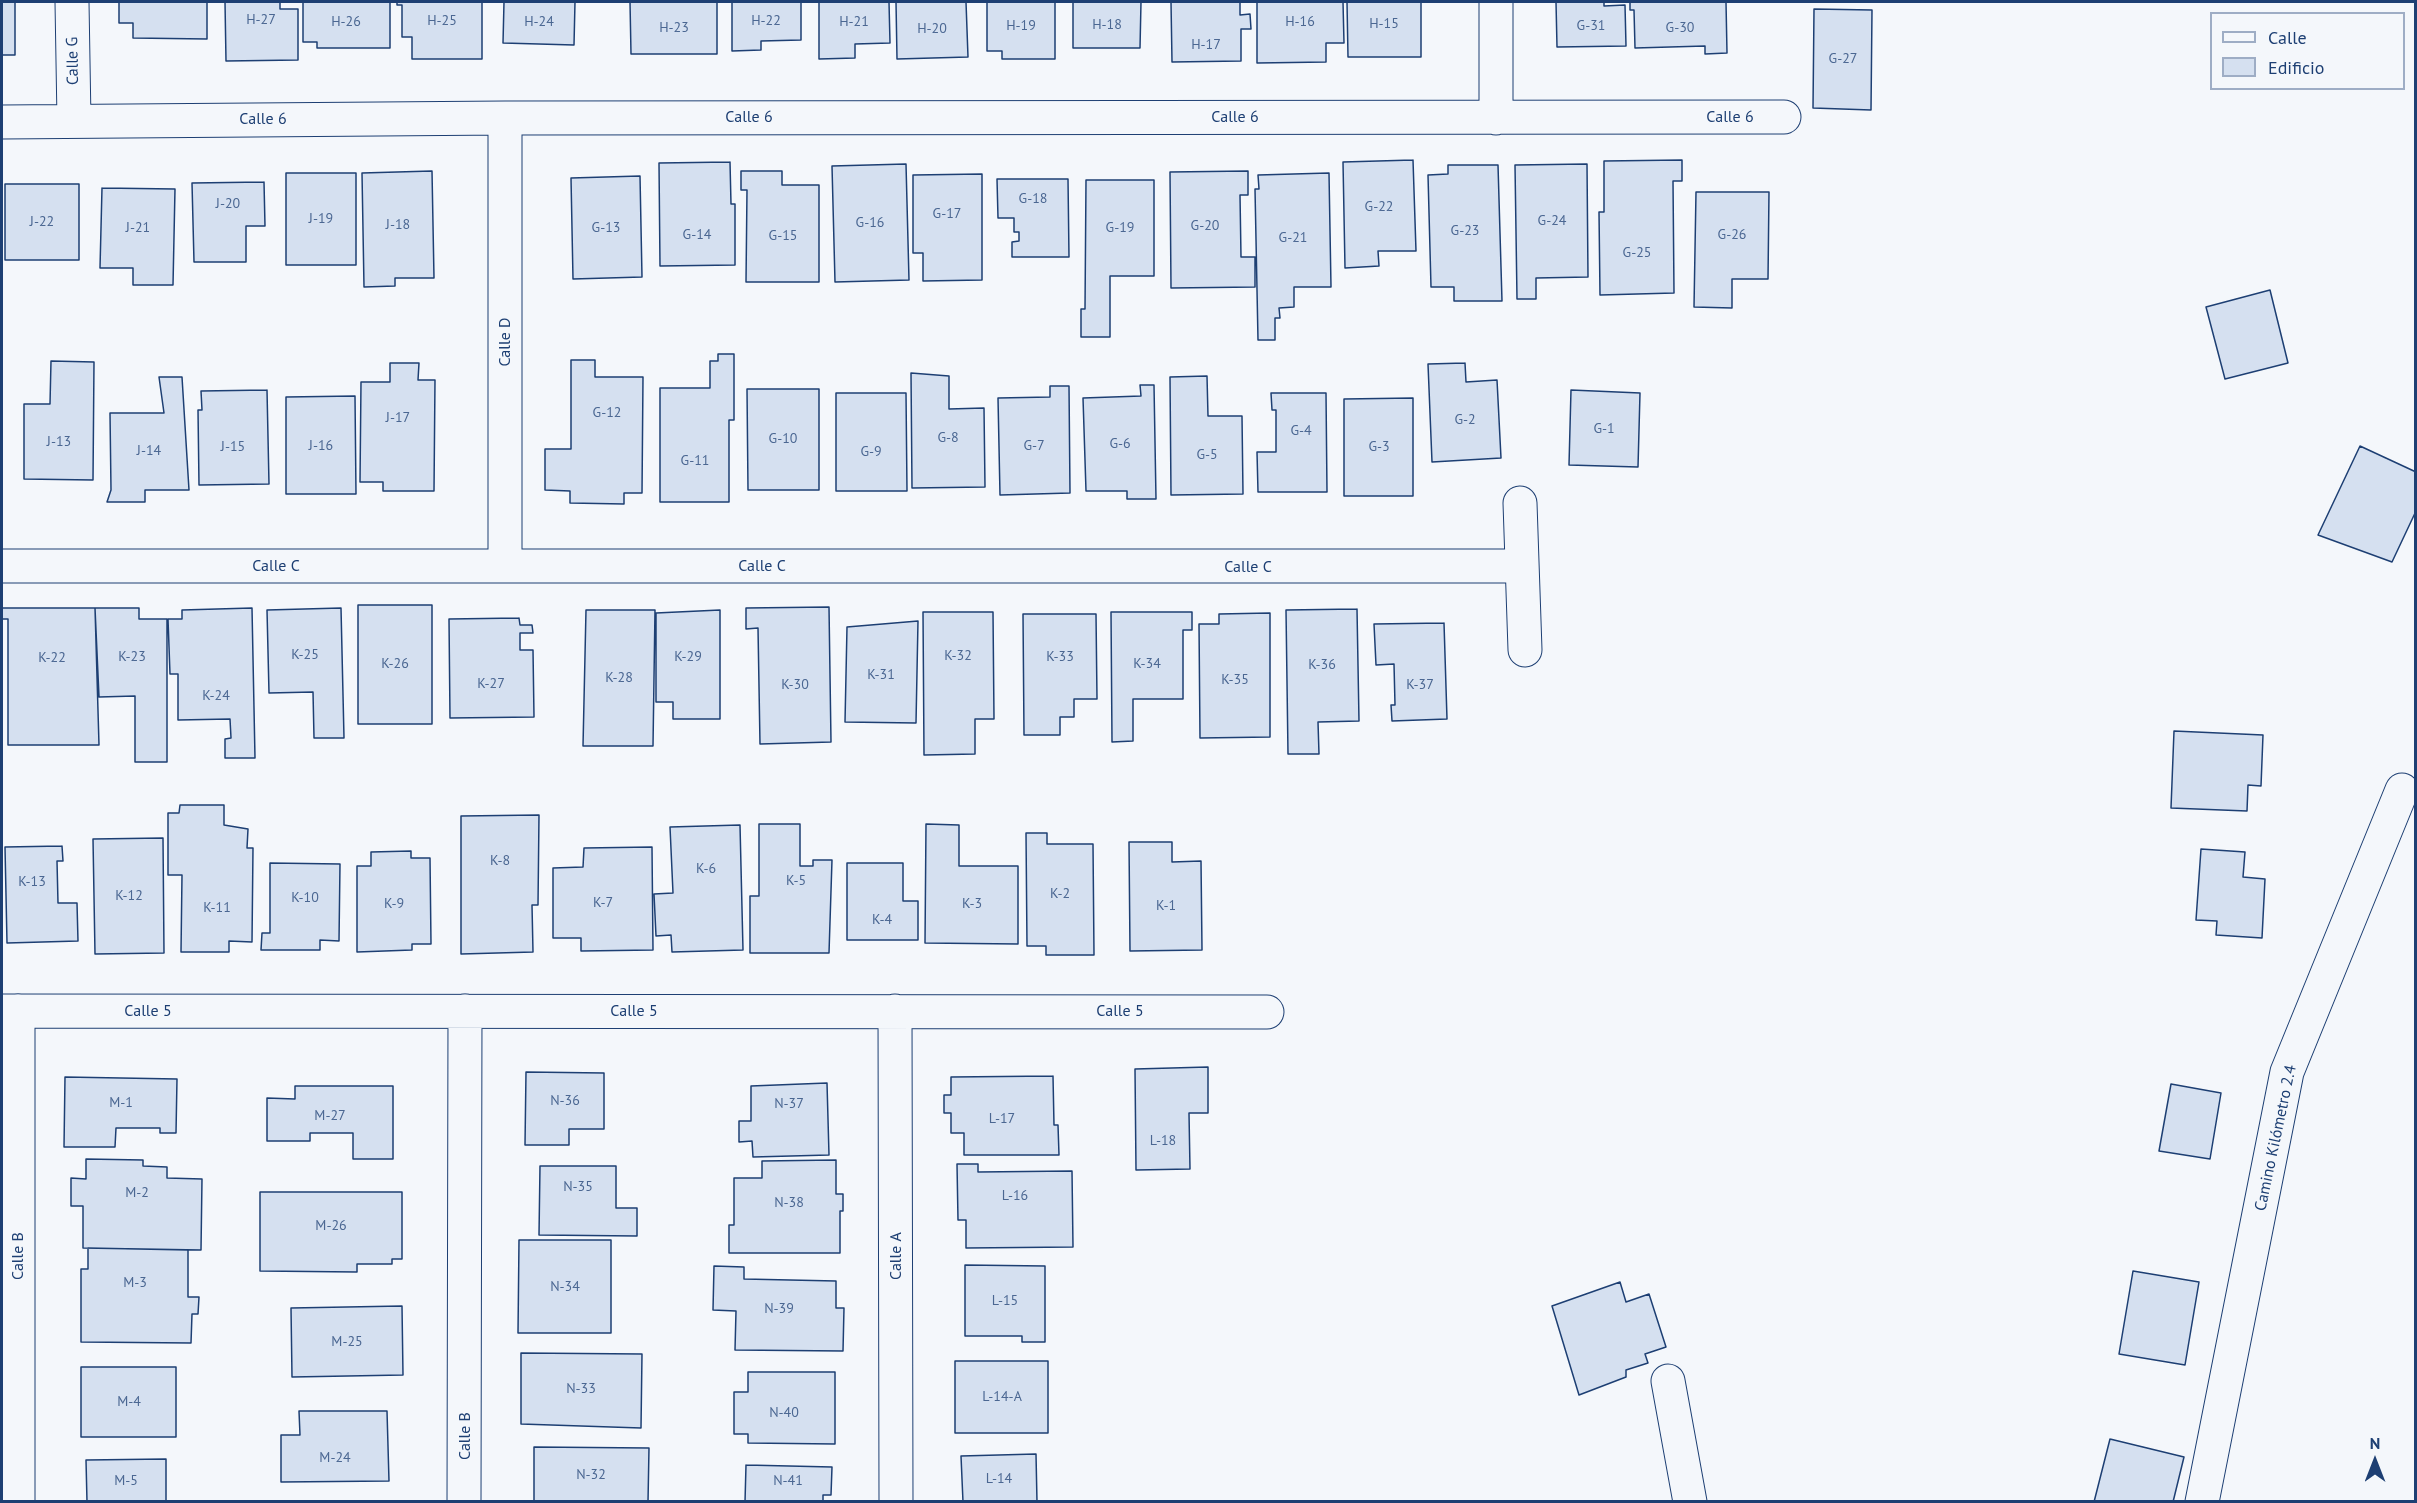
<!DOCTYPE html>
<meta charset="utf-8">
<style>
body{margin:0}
#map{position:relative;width:2417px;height:1503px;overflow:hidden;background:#f4f7fb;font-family:"PT Sans",sans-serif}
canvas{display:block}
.frame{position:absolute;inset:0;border:3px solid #1d3f73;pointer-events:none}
.legend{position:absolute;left:2210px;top:12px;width:195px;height:78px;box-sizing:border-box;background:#f4f7fb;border:2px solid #9eadc5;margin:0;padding:8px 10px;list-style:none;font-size:18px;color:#1d3f73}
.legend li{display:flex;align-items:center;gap:12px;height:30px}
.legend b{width:30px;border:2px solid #9eadc5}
.north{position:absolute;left:2345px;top:1431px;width:60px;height:60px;-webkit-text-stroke:4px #f4f7fb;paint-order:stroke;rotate:0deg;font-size:16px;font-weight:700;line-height:24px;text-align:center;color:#1d3f73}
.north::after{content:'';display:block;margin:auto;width:21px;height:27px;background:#1d3f73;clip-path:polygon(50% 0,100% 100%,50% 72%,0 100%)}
</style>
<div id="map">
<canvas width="2417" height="1503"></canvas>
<div class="frame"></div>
<ul class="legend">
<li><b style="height:8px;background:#f4f7fb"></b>Calle</li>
<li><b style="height:16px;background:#d5e0f0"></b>Edificio</li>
</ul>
<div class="north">N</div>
</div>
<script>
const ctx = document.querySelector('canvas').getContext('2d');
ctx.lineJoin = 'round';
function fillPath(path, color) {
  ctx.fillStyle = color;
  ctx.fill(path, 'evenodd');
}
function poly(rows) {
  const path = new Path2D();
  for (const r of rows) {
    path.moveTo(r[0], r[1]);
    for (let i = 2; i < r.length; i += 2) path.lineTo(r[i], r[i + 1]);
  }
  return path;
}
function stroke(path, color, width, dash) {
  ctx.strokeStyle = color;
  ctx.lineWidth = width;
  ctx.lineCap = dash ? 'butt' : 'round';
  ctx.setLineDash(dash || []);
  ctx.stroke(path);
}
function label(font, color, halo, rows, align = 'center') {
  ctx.font = font + ' "PT Sans",sans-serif';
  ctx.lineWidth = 4.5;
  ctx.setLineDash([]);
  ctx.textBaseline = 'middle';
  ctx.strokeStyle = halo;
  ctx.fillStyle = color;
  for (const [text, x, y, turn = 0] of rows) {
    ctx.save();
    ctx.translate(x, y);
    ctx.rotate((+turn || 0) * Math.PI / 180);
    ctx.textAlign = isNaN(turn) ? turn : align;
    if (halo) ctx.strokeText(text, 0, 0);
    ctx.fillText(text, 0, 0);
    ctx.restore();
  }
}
const building = poly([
 [2,2,15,2,15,55,2,55,2,2],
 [119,2,207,2,207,39,133,38,133,23,119,23,119,2],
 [225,2,280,2,280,9,298,9,298,60,226,61,225,2],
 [303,2,390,2,390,48,317,48,317,42,303,42,303,2],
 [397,2,482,2,482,59,412,59,412,37,402,37,402,5,397,5,397,2],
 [504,2,575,2,574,45,503,43,504,2],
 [630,2,717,2,717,54,631,54,630,2],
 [732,2,801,2,801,40,761,41,761,50,732,51,732,2],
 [819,2,889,2,890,43,855,44,855,58,819,59,819,2],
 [896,2,966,2,968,57,897,59,896,2],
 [987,2,1055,2,1055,59,1002,59,1002,51,987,51,987,2],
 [1073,2,1141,2,1140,48,1073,48,1073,2],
 [1171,2,1240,2,1240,15,1250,14,1251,29,1241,29,1241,61,1172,62,1171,2],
 [1257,2,1343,2,1344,43,1326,43,1326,62,1257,63,1257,2],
 [1347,2,1421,2,1421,57,1348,57,1347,2],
 [1556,2,1604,2,1604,6,1625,5,1626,46,1557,47,1556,2],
 [1630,2,1726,2,1727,53,1705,54,1705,46,1635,48,1634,10,1630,10,1630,2],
 [1814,9,1872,10,1871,110,1813,108,1814,9],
 [1413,160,1416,251,1378,251,1379,266,1345,268,1343,162,1413,160],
 [1682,160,1682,181,1673,181,1674,293,1600,295,1599,212,1604,212,1604,161,1682,160],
 [730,162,731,204,735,204,735,265,660,266,659,163,730,162],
 [906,164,909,280,835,282,832,166,906,164],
 [1587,164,1588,277,1536,278,1536,299,1517,299,1515,165,1587,164],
 [1448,165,1498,165,1502,301,1454,301,1454,287,1431,287,1428,175,1448,174,1448,165],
 [432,171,434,278,395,278,395,286,364,287,362,173,432,171],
 [741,171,782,171,782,185,819,185,819,282,746,282,747,190,741,190,741,171],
 [1248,171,1248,195,1240,195,1241,257,1255,257,1255,287,1171,288,1170,172,1248,171],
 [286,173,356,173,356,265,286,265,286,173],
 [1329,173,1331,287,1294,287,1294,307,1279,308,1280,318,1275,318,1275,340,1258,340,1255,189,1259,189,1258,175,1329,173],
 [982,174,982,280,923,281,923,253,913,253,913,175,982,174],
 [640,176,642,277,573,279,571,178,640,176],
 [997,179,1068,179,1069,257,1012,257,1012,242,1019,241,1019,232,1014,232,1014,218,998,218,997,179],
 [1086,180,1154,180,1154,276,1110,276,1110,337,1081,337,1081,309,1085,309,1086,180],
 [264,182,265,226,246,226,246,262,194,262,192,183,264,182],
 [5,184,79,184,79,260,5,260,5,184],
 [102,188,175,189,173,285,133,285,133,268,100,268,102,188],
 [1696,192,1769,192,1768,279,1732,279,1732,308,1694,307,1696,192],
 [2270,290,2288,363,2225,379,2206,307,2270,290],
 [718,354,734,354,734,420,729,420,729,502,660,502,660,388,710,388,710,361,718,361,718,354],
 [571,360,595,360,595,377,643,377,642,493,624,493,624,504,570,503,570,491,545,490,545,449,571,449,571,360],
 [51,361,94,362,93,480,24,479,24,404,50,404,51,361],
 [390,363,419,363,418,380,435,380,434,491,383,491,383,482,360,482,361,382,390,382,390,363],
 [1465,363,1466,382,1497,380,1501,458,1432,462,1428,364,1465,363],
 [911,373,949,376,949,409,984,408,985,487,912,488,911,373],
 [1207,376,1208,416,1242,416,1243,494,1171,495,1170,377,1207,376],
 [159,377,182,377,189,490,145,490,145,502,107,502,111,490,110,413,164,413,159,377],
 [1140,385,1154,385,1156,499,1127,499,1127,491,1086,491,1083,398,1141,396,1140,385],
 [1050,386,1069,386,1070,493,1000,495,998,398,1050,397,1050,386],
 [747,389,819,389,819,490,748,490,747,389],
 [267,390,269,484,199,485,198,410,202,410,201,391,267,390],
 [1571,390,1640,393,1638,467,1569,465,1571,390],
 [836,393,906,393,907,491,836,491,836,393],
 [1271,393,1326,393,1327,492,1258,492,1257,452,1276,452,1276,410,1272,410,1271,393],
 [355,396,356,494,286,494,286,397,355,396],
 [1413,398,1413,496,1344,496,1344,399,1413,398],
 [2360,446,2416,472,2416,511,2392,562,2318,535,2360,446],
 [358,605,432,605,432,724,358,724,358,605],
 [829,607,831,742,760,744,758,628,746,629,746,608,829,607],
 [2,608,95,608,99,745,8,745,8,619,2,619,2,608],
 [95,608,139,608,139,619,167,619,167,762,135,762,135,696,99,697,95,608],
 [252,608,255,758,225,758,225,739,231,738,230,719,178,720,178,674,170,674,168,619,182,619,182,610,252,608],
 [341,608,344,738,314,738,313,692,269,693,267,610,341,608],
 [1357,609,1359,721,1318,722,1319,754,1288,754,1286,610,1357,609],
 [586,610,655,610,653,746,583,746,586,610],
 [720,610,720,719,673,719,673,702,656,702,656,613,720,610],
 [923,612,993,612,994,719,975,719,975,754,924,755,923,612],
 [1111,612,1192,612,1192,630,1183,630,1183,699,1133,699,1133,741,1112,742,1111,612],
 [1270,613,1270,737,1200,738,1199,624,1219,624,1219,614,1270,613],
 [1023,614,1096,614,1097,699,1074,699,1074,717,1060,717,1060,735,1024,735,1023,614],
 [519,618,520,625,532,625,533,633,520,633,520,650,533,650,534,717,450,718,449,619,519,618],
 [918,621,916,723,845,722,847,627,918,621],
 [1444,623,1447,719,1392,721,1391,705,1395,705,1394,664,1376,665,1374,624,1444,623],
 [2174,731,2263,735,2261,786,2248,785,2247,811,2171,808,2174,731],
 [180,805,224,805,224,825,248,829,247,848,253,848,252,942,229,941,229,952,181,952,182,875,168,875,168,813,179,813,180,805],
 [539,815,538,905,532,905,533,952,461,954,461,816,539,815],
 [759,824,800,824,800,866,813,866,813,860,832,860,829,953,750,953,750,896,759,896,759,824],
 [926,824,959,825,959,866,1018,866,1018,944,925,943,926,824],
 [740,825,743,950,672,952,671,935,656,936,654,894,673,893,670,827,740,825],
 [1026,833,1047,833,1047,844,1093,844,1094,955,1046,955,1046,946,1027,946,1026,833],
 [163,838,164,953,95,954,93,839,163,838],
 [1129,842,1172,842,1172,862,1201,861,1202,950,1130,951,1129,842],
 [62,846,63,861,57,861,58,903,77,903,78,941,7,943,5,847,62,846],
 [652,847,653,950,581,951,581,938,553,938,553,868,583,867,584,848,652,847],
 [2201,849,2245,852,2243,877,2265,879,2262,938,2216,935,2217,921,2196,920,2201,849],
 [411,851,411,858,430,858,431,944,412,944,412,950,357,952,357,866,371,866,371,852,411,851],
 [270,863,340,864,339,941,320,940,320,950,261,950,262,933,270,933,270,863],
 [847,863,903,863,903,901,918,901,918,940,847,940,847,863],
 [1208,1067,1208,1113,1189,1113,1190,1169,1136,1170,1135,1069,1208,1067],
 [526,1072,604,1073,604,1129,569,1129,569,1145,525,1145,526,1072],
 [1053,1076,1054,1125,1058,1125,1059,1155,964,1155,964,1133,951,1133,951,1113,944,1113,944,1095,951,1095,951,1077,1053,1076],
 [65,1077,177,1079,176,1133,160,1133,160,1128,116,1128,115,1147,64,1147,65,1077],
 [827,1083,829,1155,753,1157,752,1141,739,1142,739,1121,751,1121,751,1086,827,1083],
 [2171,1084,2221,1093,2210,1159,2159,1151,2171,1084],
 [295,1086,393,1086,393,1159,353,1159,353,1133,310,1133,310,1141,267,1141,267,1098,295,1099,295,1086],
 [86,1159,143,1160,143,1166,167,1167,167,1178,202,1179,201,1250,83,1248,83,1206,71,1206,71,1178,86,1179,86,1159],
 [836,1160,836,1194,843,1194,843,1211,840,1211,840,1253,729,1253,729,1225,734,1225,734,1178,762,1178,762,1161,836,1160],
 [957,1164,978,1164,978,1172,1072,1171,1073,1247,966,1248,966,1220,958,1220,957,1164],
 [540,1166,616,1166,616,1208,637,1208,637,1236,539,1235,540,1166],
 [260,1192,402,1192,402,1259,392,1259,392,1264,357,1264,357,1272,260,1271,260,1192],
 [519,1240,611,1240,611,1333,518,1333,519,1240],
 [88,1248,188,1250,188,1297,199,1297,198,1314,192,1314,191,1343,81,1342,81,1269,88,1269,88,1248],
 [965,1265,1045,1266,1045,1342,1022,1342,1022,1336,965,1336,965,1265],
 [714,1266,744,1267,744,1279,836,1281,836,1308,844,1308,843,1351,735,1350,736,1311,713,1310,714,1266],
 [2133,1271,2199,1282,2185,1365,2119,1354,2133,1271],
 [1620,1282,1626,1302,1649,1294,1666,1347,1645,1354,1648,1363,1626,1370,1626,1377,1579,1395,1552,1306,1620,1282],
 [402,1306,403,1375,292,1377,291,1308,402,1306],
 [521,1353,642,1354,641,1428,521,1424,521,1353],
 [955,1361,1048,1361,1048,1433,955,1433,955,1361],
 [81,1367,176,1367,176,1437,81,1437,81,1367],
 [748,1372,835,1372,835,1444,748,1443,748,1434,734,1434,734,1392,748,1392,748,1372],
 [299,1411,387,1411,389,1481,281,1482,281,1435,300,1435,299,1411],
 [2110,1439,2184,1457,2173,1502,2094,1502,2110,1439],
 [534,1447,649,1448,648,1502,534,1502,534,1447],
 [1036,1454,1037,1502,963,1502,961,1456,1036,1454],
 [166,1459,166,1502,87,1502,86,1460,166,1459],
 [746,1465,832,1467,831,1495,823,1495,823,1502,745,1502,746,1465]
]);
fillPath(building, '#d5e0f0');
stroke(building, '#1d3f73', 1.5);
const minor = poly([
 [72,2,74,121],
 [1496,2,1496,118],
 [505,118,505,566],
 [2,122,505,118,1784,117],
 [1520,503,1525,650],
 [2,566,1522,566],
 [2,1011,1267,1012],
 [18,1011,18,1502],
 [895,1011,896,1502],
 [1668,1381,1690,1502],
 [464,1502,465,1011],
 [2202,1502,2287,1072,2402,790]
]);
stroke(minor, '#1d3f73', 35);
stroke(minor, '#f4f7fb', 33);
label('14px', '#4b6792', null, [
 ["H-27",261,20],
 ["H-25",442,21],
 ["H-22",766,21],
 ["H-26",346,22],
 ["H-24",539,22],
 ["H-21",854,22],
 ["H-16",1300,22],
 ["H-15",1384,24],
 ["H-18",1107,25],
 ["H-19",1021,26],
 ["G-31",1591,26],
 ["H-23",674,28],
 ["G-30",1680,28],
 ["H-20",932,29],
 ["H-17",1206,45],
 ["G-27",1843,59],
 ["G-18",1033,199],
 ["J-20",228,204],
 ["G-22",1379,207],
 ["G-17",947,214],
 ["J-19",321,219],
 ["G-24",1552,221],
 ["J-22",42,222],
 ["G-16",870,223],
 ["J-18",398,225],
 ["G-20",1205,226],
 ["J-21",138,228],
 ["G-13",606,228],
 ["G-19",1120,228],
 ["G-23",1465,231],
 ["G-14",697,235],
 ["G-26",1732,235],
 ["G-15",783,236],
 ["G-21",1293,238],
 ["G-25",1637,253],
 ["G-12",607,413],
 ["J-17",398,418],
 ["G-2",1465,420],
 ["G-1",1604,429],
 ["G-4",1301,431],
 ["G-8",948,438],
 ["G-10",783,439],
 ["J-13",59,442],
 ["G-6",1120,444],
 ["J-16",321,446],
 ["G-7",1034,446],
 ["J-15",233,447],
 ["G-3",1379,447],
 ["J-14",149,451],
 ["G-9",871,452],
 ["G-5",1207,455],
 ["G-11",695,461],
 ["K-25",305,655],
 ["K-32",958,656],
 ["K-23",132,657],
 ["K-29",688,657],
 ["K-33",1060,657],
 ["K-22",52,658],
 ["K-26",395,664],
 ["K-34",1147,664],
 ["K-36",1322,665],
 ["K-31",881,675],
 ["K-28",619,678],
 ["K-35",1235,680],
 ["K-27",491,684],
 ["K-30",795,685],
 ["K-37",1420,685],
 ["K-24",216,696],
 ["K-8",500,861],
 ["K-6",706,869],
 ["K-5",796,881],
 ["K-13",32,882],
 ["K-2",1060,894],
 ["K-12",129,896],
 ["K-10",305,898],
 ["K-7",603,903],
 ["K-9",394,904],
 ["K-3",972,904],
 ["K-1",1166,906],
 ["K-11",217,908],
 ["K-4",882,920],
 ["N-36",565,1101],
 ["M-1",121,1103],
 ["N-37",789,1104],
 ["M-27",330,1116],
 ["L-17",1002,1119],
 ["L-18",1163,1141],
 ["N-35",578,1187],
 ["M-2",137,1193],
 ["L-16",1015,1196],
 ["N-38",789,1203],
 ["M-26",331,1226],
 ["M-3",135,1283],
 ["N-34",565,1287],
 ["L-15",1005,1301],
 ["N-39",779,1309],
 ["M-25",347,1342],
 ["N-33",581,1389],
 ["L-14-A",1002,1397],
 ["M-4",129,1402],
 ["N-40",784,1413],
 ["M-24",335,1458],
 ["N-32",591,1475],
 ["L-14",999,1479],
 ["M-5",126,1481],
 ["N-41",788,1481]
]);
label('16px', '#1d3f73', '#f4f7fb', [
 ["Calle G",73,61,-91],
 ["Calle 6",749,117],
 ["Calle 6",1235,117],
 ["Calle 6",1730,117],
 ["Calle 6",263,119],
 ["Calle D",505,342,-90],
 ["Calle C",276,566],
 ["Calle C",762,566],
 ["Calle C",1248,567],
 ["Calle 5",148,1011],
 ["Calle 5",634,1011],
 ["Calle 5",1120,1011],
 ["Camino Kilómetro 2.4",2276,1138,-78],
 ["Calle B",18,1256,-90],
 ["Calle A",896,1256,-90],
 ["Calle B",465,1436,-90]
]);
</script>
